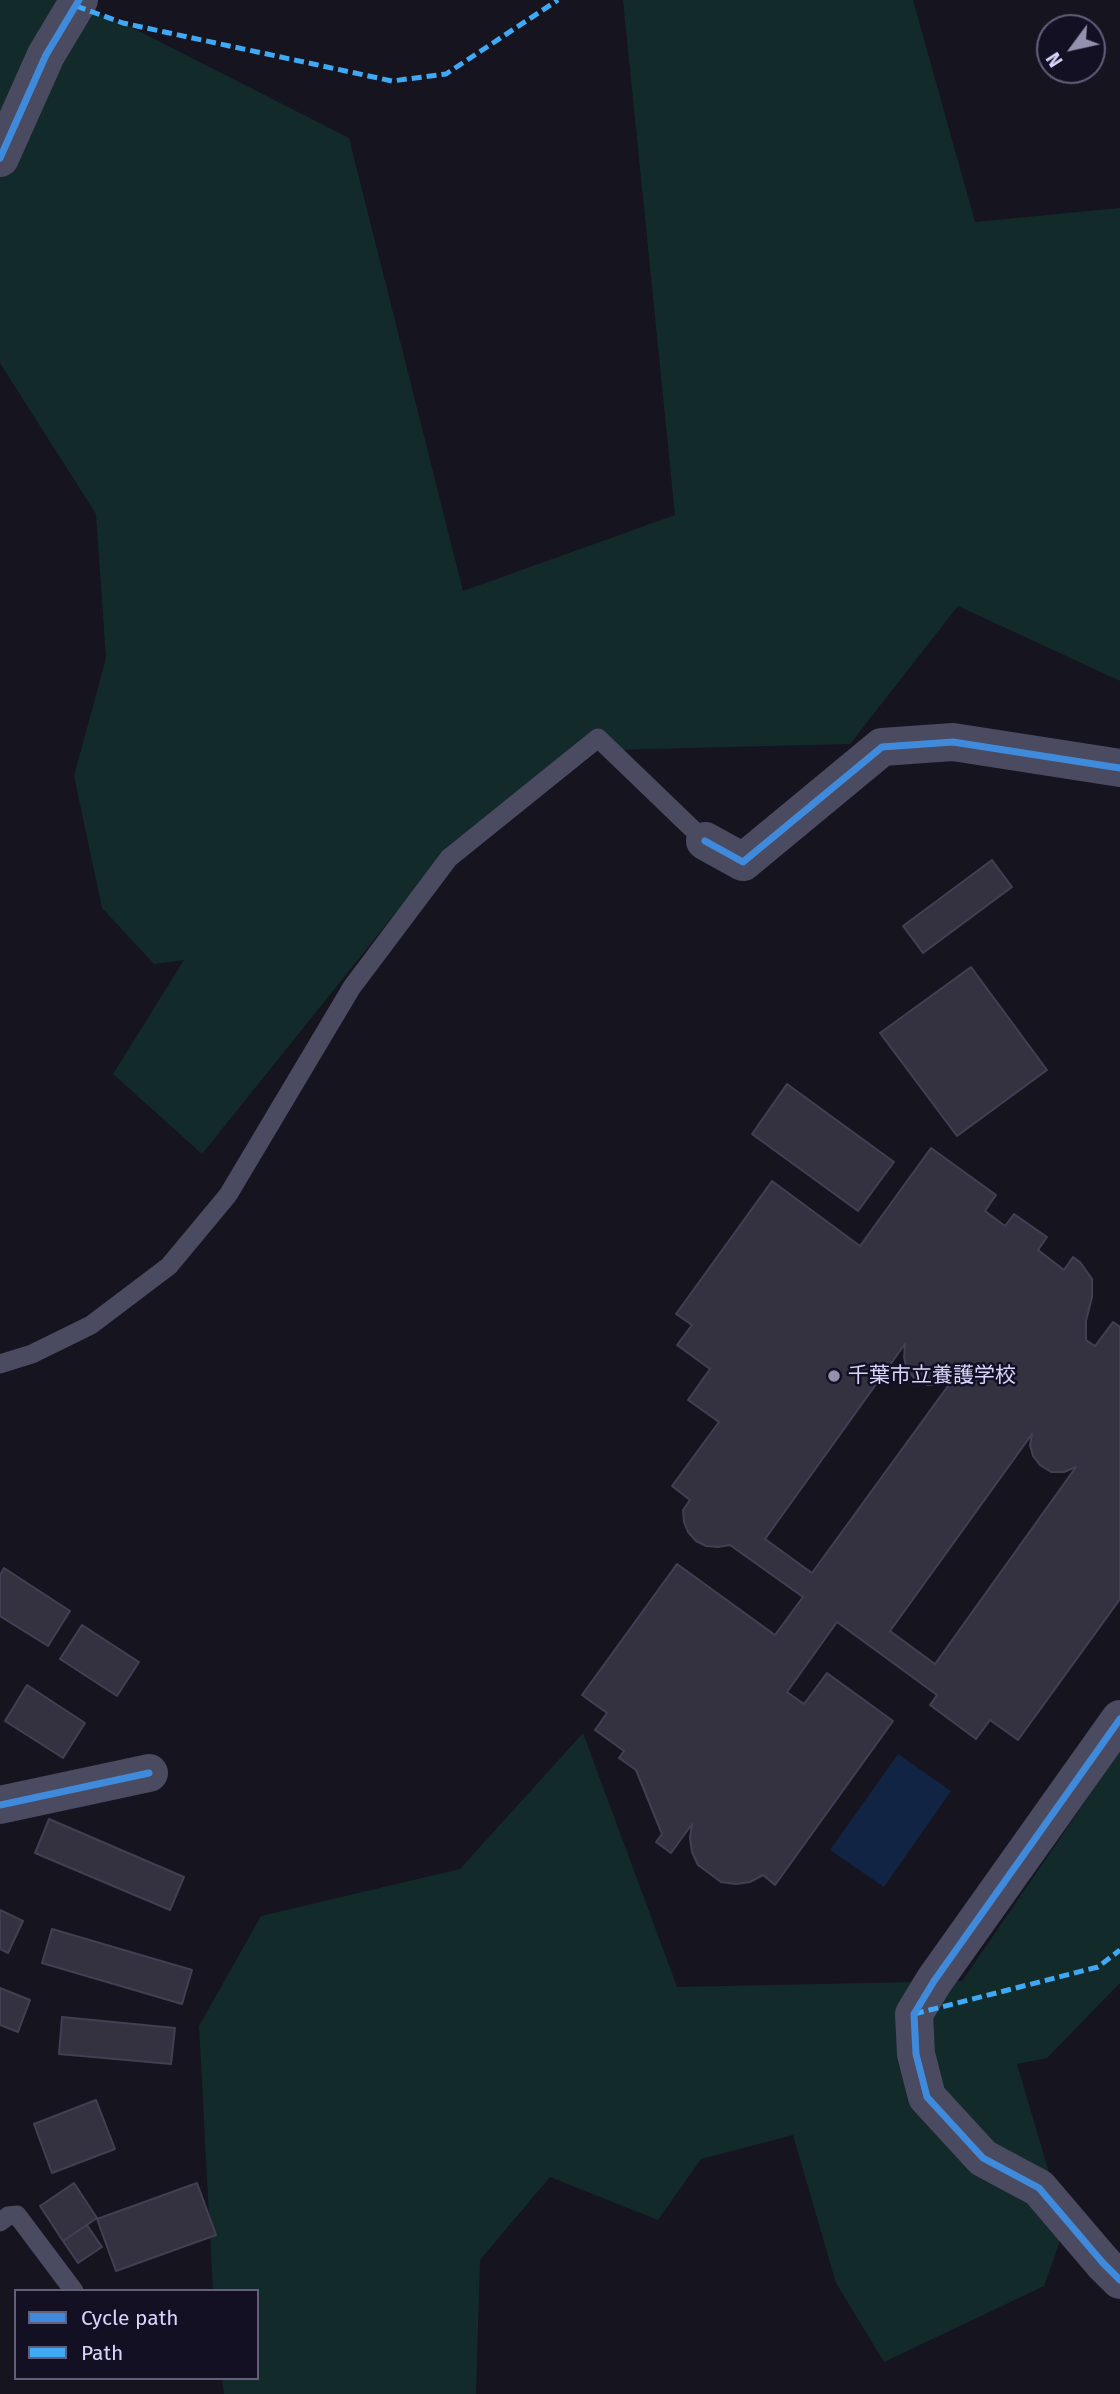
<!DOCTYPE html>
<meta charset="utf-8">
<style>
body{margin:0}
#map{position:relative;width:1120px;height:2394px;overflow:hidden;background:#16141f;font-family:"Fira Sans",sans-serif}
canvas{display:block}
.legend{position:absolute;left:14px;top:2289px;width:245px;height:91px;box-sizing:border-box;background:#131024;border:2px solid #625f7b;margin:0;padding:9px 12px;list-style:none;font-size:21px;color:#d8d5fd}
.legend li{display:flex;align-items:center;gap:14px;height:35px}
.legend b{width:35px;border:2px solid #625f7b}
.north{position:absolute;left:1036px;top:14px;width:70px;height:70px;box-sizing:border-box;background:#131024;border:2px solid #625f7b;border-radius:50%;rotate:237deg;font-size:19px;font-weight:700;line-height:28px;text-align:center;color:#d8d5fd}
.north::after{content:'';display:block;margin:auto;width:24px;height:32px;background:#9491af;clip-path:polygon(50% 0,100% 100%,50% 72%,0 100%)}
</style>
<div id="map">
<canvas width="1120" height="2394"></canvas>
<ul class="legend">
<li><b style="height:9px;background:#408adc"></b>Cycle path</li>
<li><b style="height:9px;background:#3fa9f5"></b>Path</li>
</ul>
<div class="north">N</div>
</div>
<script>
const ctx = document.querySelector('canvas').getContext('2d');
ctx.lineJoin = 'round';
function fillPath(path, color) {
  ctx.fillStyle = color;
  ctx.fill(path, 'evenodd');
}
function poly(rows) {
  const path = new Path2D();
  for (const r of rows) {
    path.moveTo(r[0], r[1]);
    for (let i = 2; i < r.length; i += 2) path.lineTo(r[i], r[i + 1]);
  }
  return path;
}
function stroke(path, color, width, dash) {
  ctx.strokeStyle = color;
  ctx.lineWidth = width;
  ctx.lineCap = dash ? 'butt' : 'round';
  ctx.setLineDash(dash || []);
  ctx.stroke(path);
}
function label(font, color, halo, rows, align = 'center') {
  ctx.font = font + ' "Fira Sans","Noto Sans JP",sans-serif';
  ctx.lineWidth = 5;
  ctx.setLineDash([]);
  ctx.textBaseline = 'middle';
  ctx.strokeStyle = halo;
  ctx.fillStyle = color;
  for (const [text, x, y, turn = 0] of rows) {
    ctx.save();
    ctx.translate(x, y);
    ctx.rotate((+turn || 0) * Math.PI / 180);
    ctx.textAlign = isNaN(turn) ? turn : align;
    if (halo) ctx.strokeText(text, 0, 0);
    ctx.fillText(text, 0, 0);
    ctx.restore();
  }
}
fillPath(poly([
 [0,0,62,0,123,23,349,138,463,591,675,515,623,0,913,0,975,222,1120,208,1120,681,958,606,850,744,569,751,450,845,202,1154,113,1074,184,960,154,964,102,908,74,776,106,658,96,514,0,363],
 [583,1733,677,1987,962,1981,1120,1751,1120,1983,1047,2058,1017,2064,1065,2227,1044,2286,884,2362,836,2283,793,2135,701,2159,658,2220,550,2177,480,2260,476,2394,224,2394,222,2378,257,2378,257,2291,213,2291,199,2026,261,1916,460,1869]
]), '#132a2a');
fillPath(poly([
 [898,1754,951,1791,884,1887,830,1850]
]), '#112443');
const building = poly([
 [992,860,1012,887,923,953,903,926,992,860],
 [971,967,1047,1070,957,1136,880,1033,971,967],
 [787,1084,894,1162,858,1211,752,1134,787,1084],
 [931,1148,996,1195,985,1211,1005,1226,1014,1214,1047,1237,1038,1250,1064,1270,1073,1257,1080,1262,1092,1279,1092,1297,1086,1321,1086,1340,1095,1346,1113,1322,1120,1327,1120,1599,1018,1740,990,1720,976,1739,930,1705,937,1695,837,1622,787,1692,804,1704,827,1673,893,1721,775,1885,763,1875,750,1882,736,1884,721,1882,698,1865,692,1852,690,1838,692,1824,671,1853,656,1842,662,1834,636,1770,619,1758,624,1751,595,1730,607,1713,582,1695,677,1564,775,1635,803,1597,730,1545,718,1547,706,1546,696,1541,688,1532,684,1522,683,1510,690,1500,672,1486,719,1422,688,1400,710,1369,677,1345,692,1325,676,1314,772,1181,860,1246,931,1148],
 [905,1344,904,1357,907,1370,916,1380,928,1385,941,1384,953,1379,812,1573,765,1539,905,1344],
 [1032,1434,1030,1445,1033,1456,1040,1465,1051,1472,1064,1472,1076,1467,935,1664,890,1631,1032,1434],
 [4,1568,70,1611,48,1646,0,1616,0,1575,4,1568],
 [82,1625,139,1662,117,1696,60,1659,82,1625],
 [27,1685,85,1723,63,1758,5,1721,27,1685],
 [49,1819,184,1877,170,1910,35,1853,49,1819],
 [0,1910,23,1921,8,1953,0,1949,0,1910],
 [52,1929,192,1970,182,2004,42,1963,52,1929],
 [0,1988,30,2000,18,2032,0,2025,0,1988],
 [62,2017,175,2028,171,2064,59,2054,62,2017],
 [96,2100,115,2149,52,2173,34,2124,96,2100],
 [74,2183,97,2218,63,2241,40,2206,74,2183],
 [197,2183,216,2235,116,2271,97,2219,197,2183],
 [87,2225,102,2247,78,2263,63,2241,87,2225]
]);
fillPath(building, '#343241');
stroke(building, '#433f53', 2);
stroke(poly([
 [0,1364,32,1354,91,1325,169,1266,228,1195,352,987,449,858,598,738,705,841],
 [0,2222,8,2216,17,2215,74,2291]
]), '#4a4a60', 19);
stroke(poly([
 [0,158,46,55,79,0],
 [705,841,743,862,882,747,953,742,1120,768],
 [1120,1719,934,1981,914,2014,916,2054,927,2097,983,2158,1039,2188,1103,2263,1120,2280],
 [0,1805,149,1773]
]), '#4a4a60', 38);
stroke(poly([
 [76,6,123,23,392,81,446,74,558,0],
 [914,2014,1098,1967,1120,1950]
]), '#3fa9f5', 5, [10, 5]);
stroke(poly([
 [0,158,46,55,79,0],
 [705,841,743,862,882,747,953,742,1120,768],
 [1120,1719,934,1981,914,2014,916,2054,927,2097,983,2158,1039,2188,1103,2263,1120,2280],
 [0,1805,149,1773]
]), '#408adc', 7);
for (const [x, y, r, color] of [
 [834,1376,7,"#9491af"]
]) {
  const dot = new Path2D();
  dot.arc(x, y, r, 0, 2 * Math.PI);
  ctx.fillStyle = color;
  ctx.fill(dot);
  stroke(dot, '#131024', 2.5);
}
label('21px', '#d8d5fd', '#131024', [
 ["千葉市立養護学校",848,1376]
], 'left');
</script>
